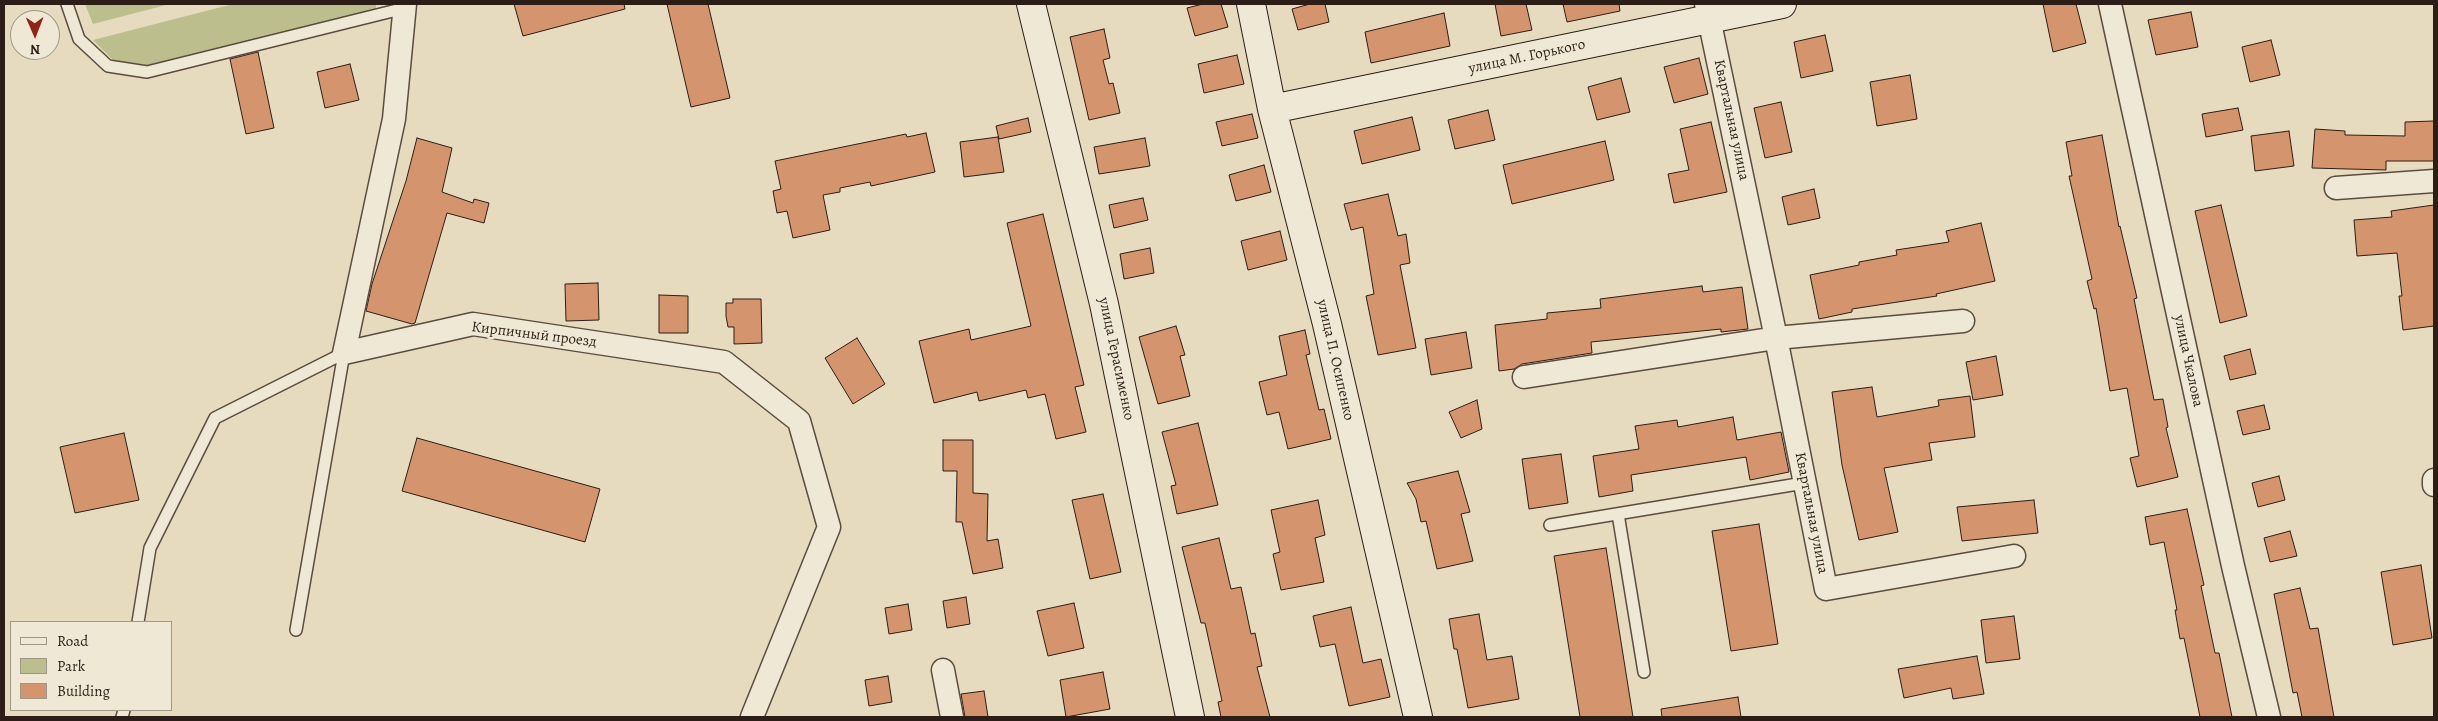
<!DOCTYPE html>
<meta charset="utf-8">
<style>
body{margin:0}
#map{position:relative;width:2438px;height:721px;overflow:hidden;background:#e7dbbf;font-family:Alegreya,serif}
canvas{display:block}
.frame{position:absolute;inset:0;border:5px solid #2c1d16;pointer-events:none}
.legend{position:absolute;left:10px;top:621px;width:162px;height:90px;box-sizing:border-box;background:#efe8d5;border:1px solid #a19789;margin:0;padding:6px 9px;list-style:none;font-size:15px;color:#2c1d16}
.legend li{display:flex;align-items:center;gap:10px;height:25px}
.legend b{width:25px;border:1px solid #a19789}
.north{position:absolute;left:10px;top:10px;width:50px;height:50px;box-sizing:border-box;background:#efe8d5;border:1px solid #a19789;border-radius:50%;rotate:179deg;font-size:14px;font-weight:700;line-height:20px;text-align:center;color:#2c1d16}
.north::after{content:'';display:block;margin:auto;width:18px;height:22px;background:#8f2418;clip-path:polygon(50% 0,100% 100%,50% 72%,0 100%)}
</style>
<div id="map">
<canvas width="2438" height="721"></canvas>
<div class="frame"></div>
<ul class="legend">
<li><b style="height:6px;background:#efe8d5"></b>Road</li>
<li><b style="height:14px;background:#bdbe8d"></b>Park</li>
<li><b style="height:14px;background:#d4956e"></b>Building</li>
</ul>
<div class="north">N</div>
</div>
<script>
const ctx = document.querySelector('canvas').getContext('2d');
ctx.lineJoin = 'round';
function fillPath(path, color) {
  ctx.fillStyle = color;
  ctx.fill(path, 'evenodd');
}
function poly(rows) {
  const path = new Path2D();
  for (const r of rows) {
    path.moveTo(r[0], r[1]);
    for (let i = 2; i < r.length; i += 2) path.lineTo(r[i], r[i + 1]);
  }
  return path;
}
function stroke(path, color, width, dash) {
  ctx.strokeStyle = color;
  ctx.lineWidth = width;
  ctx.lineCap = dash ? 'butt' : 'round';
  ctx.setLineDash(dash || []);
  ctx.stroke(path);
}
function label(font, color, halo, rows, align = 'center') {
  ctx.font = font + ' Alegreya,serif';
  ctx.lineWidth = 4.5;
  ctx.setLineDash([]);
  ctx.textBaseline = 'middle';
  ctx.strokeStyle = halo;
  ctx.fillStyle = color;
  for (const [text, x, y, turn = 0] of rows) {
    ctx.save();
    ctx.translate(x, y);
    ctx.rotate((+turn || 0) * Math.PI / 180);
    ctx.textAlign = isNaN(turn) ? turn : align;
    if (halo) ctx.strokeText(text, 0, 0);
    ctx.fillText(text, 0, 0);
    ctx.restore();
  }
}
fillPath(poly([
 [85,4,170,4,93,24],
 [233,4,376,4,376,11,149,68,116,63,93,40]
]), '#bdbe8d');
const building = poly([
 [514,4,624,4,625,9,523,36,514,4],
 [667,4,708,4,730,98,691,107,667,4],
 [1203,4,1221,4,1228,27,1195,36,1187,8,1203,4],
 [1310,4,1325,4,1329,22,1298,30,1292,9,1310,4],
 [1495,4,1526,4,1532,30,1501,36,1495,4],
 [1563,4,1619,4,1620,11,1567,22,1563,4],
 [2043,4,2076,4,2086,43,2053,52,2043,4],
 [2191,12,2198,47,2156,55,2148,20,2191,12],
 [1444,13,1450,46,1371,63,1365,32,1444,13],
 [1104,29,1110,58,1103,60,1109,84,1113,83,1120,113,1089,120,1070,37,1104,29],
 [1825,35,1833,71,1801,78,1794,42,1825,35],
 [2271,40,2280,75,2250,82,2242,47,2271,40],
 [258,52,274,128,246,134,230,59,258,52],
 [1237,55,1244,84,1204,93,1198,64,1237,55],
 [1699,58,1708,94,1674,103,1664,67,1699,58],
 [350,64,359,100,325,108,317,72,350,64],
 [1910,75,1917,119,1877,126,1870,82,1910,75],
 [1621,78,1630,112,1597,120,1588,87,1621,78],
 [1781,102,1792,152,1765,158,1754,108,1781,102],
 [2238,108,2243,130,2206,137,2202,114,2238,108],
 [1488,110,1495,140,1455,149,1448,120,1488,110],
 [1252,114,1258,138,1222,146,1216,122,1252,114],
 [1412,117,1420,150,1362,164,1354,131,1412,117],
 [1028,118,1031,132,999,139,996,126,1028,118],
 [2434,121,2434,161,2386,161,2386,170,2312,168,2315,129,2345,131,2345,135,2405,136,2405,122,2434,121],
 [1711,122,1727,192,1674,203,1668,174,1689,170,1680,129,1711,122],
 [2289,131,2294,166,2255,171,2251,136,2289,131],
 [926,133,935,172,871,186,870,182,840,188,840,192,823,195,830,230,793,238,787,211,777,213,773,191,781,189,775,161,906,134,907,137,926,133],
 [2102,135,2119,227,2120,226,2137,298,2134,299,2154,400,2163,399,2168,427,2166,428,2178,477,2137,487,2130,458,2139,456,2127,388,2110,391,2096,308,2094,309,2087,281,2092,279,2069,176,2072,176,2066,142,2102,135],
 [998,137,1004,172,964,177,960,142,998,137],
 [417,138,452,148,442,192,473,203,474,199,489,203,484,223,447,213,415,323,412,324,366,311,372,284,406,181,417,138],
 [1145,138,1150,166,1099,174,1094,147,1145,138],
 [1605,141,1614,180,1512,204,1503,165,1605,141],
 [1264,165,1271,192,1236,201,1229,175,1264,165],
 [1814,189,1820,218,1788,225,1782,197,1814,189],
 [1388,194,1398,236,1406,234,1410,263,1400,265,1416,348,1378,355,1366,296,1374,294,1363,227,1351,230,1344,204,1388,194],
 [1143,198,1148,220,1114,228,1109,205,1143,198],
 [2221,205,2247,316,2220,323,2195,211,2221,205],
 [2434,205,2434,326,2403,330,2399,296,2402,296,2397,253,2357,256,2354,220,2392,217,2391,211,2434,205],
 [1043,214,1084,385,1075,387,1086,432,1056,439,1045,394,1028,398,1026,390,979,401,977,392,934,403,919,341,969,329,971,340,1031,326,1007,223,1043,214],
 [1981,223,1995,281,1936,294,1937,296,1852,309,1852,312,1819,319,1810,275,1859,265,1859,262,1897,255,1896,250,1949,242,1946,231,1981,223],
 [1280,231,1287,260,1248,270,1241,241,1280,231],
 [1150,248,1154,273,1124,279,1120,254,1150,248],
 [598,283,599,320,566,321,565,284,598,283],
 [1702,286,1703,292,1742,287,1748,329,1721,332,1721,329,1591,342,1592,353,1522,364,1514,369,1499,371,1495,325,1547,319,1547,313,1601,308,1600,299,1702,286],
 [659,295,688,296,688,333,659,333,659,295],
 [733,299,761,299,762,343,734,344,734,327,728,327,726,316,726,303,733,303,733,299],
 [1176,326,1185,355,1180,356,1190,396,1158,404,1139,337,1176,326],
 [1305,330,1310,354,1306,355,1319,410,1324,409,1331,439,1288,449,1279,412,1267,415,1259,382,1287,375,1279,336,1305,330],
 [1466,332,1472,368,1431,375,1425,339,1466,332],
 [857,338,885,384,853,404,825,358,857,338],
 [2250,349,2256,374,2230,380,2224,356,2250,349],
 [1996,356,2003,395,1973,400,1966,362,1996,356],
 [1872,387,1877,417,1939,406,1938,400,1970,396,1975,437,1929,443,1932,460,1884,468,1898,532,1859,540,1842,465,1832,392,1872,387],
 [1477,400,1482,429,1461,438,1449,412,1477,400],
 [2264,405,2270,429,2243,435,2237,411,2264,405],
 [1733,417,1737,440,1781,432,1789,472,1750,480,1746,457,1631,475,1633,491,1599,497,1593,456,1639,449,1635,426,1677,420,1678,427,1733,417],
 [1198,423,1218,505,1177,514,1171,486,1176,485,1162,432,1198,423],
 [124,433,139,500,75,513,60,447,124,433],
 [417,438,600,489,585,542,402,491,417,438],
 [943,440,973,440,973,493,988,494,987,541,998,539,1003,568,973,574,962,522,956,522,957,471,943,471,943,440],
 [1561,454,1568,503,1529,509,1522,459,1561,454],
 [1458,471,1470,512,1461,514,1473,561,1437,569,1426,521,1421,522,1416,499,1407,483,1458,471],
 [2279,476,2285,500,2258,507,2252,483,2279,476],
 [1103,494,1121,572,1090,579,1072,500,1103,494],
 [1318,500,1325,535,1315,538,1324,582,1281,590,1273,554,1280,552,1271,510,1318,500],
 [2034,500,2038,533,1962,541,1957,507,2034,500],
 [2187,509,2204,585,2201,586,2215,653,2219,653,2232,717,2200,717,2184,638,2180,639,2175,610,2177,610,2164,542,2150,545,2145,517,2187,509],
 [1759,524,1778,644,1731,651,1712,531,1759,524],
 [2290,531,2297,556,2270,562,2264,538,2290,531],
 [1219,538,1231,589,1241,587,1251,634,1255,633,1262,666,1257,667,1270,717,1221,717,1218,702,1222,701,1205,623,1201,623,1182,547,1219,538],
 [1606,548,1633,717,1580,717,1554,556,1606,548],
 [2421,565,2432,638,2393,645,2381,572,2421,565],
 [2300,588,2310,629,2318,628,2334,717,2302,717,2297,692,2293,693,2274,594,2300,588],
 [966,597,970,624,947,628,943,601,966,597],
 [1074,603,1084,648,1048,656,1037,611,1074,603],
 [908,604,912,630,889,634,885,608,908,604],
 [1351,607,1363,663,1381,659,1390,697,1349,706,1335,644,1320,647,1313,616,1351,607],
 [1479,614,1487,660,1512,656,1519,699,1468,708,1457,649,1454,649,1449,619,1479,614],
 [2014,616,2020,659,1986,663,1981,620,2014,616],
 [1977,656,1984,694,1953,699,1951,688,1904,698,1898,669,1977,656],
 [1103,672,1110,709,1066,717,1060,680,1103,672],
 [888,676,892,702,869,706,865,680,888,676],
 [984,691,988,717,965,717,961,694,984,691],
 [1738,697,1741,717,1662,717,1661,709,1738,697]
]);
fillPath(building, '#d4956e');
stroke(building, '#2c1d16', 1);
const lane = poly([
 [67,4,79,39,108,66,147,72,405,8],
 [1618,514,1644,672],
 [1550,525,1804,483],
 [138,622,150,548,215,418,344,353,296,630],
 [122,717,124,710]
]);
const street = poly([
 [405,4,394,119,344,353,473,324,724,362,799,421,829,527,752,717],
 [1706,4,1776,338,1826,589,2014,556],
 [2110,4,2233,566,2269,717],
 [2336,188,2434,181],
 [1524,377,1776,338,1963,321],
 [2434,480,2434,485],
 [943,670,952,717]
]);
const secondary = poly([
 [1031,4,1104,304,1190,717],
 [1251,4,1272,109,1327,324,1418,717],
 [1272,109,1782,4]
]);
stroke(lane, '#5b4c40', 14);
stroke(street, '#5b4c40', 25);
stroke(secondary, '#2c1d16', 30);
stroke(lane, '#efe8d5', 11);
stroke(street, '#efe8d5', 22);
stroke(secondary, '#efe8d5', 28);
label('15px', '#2c1d16', '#efe8d5', [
 ["улица М. Горького",1527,57,-12],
 ["Квартальная улица",1731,120,78],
 ["Кирпичный проезд",534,335,7],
 ["улица Герасименко",1116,359,78],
 ["улица П. Осипенко",1335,360,77],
 ["улица Чкалова",2188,361,78],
 ["Квартальная улица",1811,513,79]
]);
</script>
